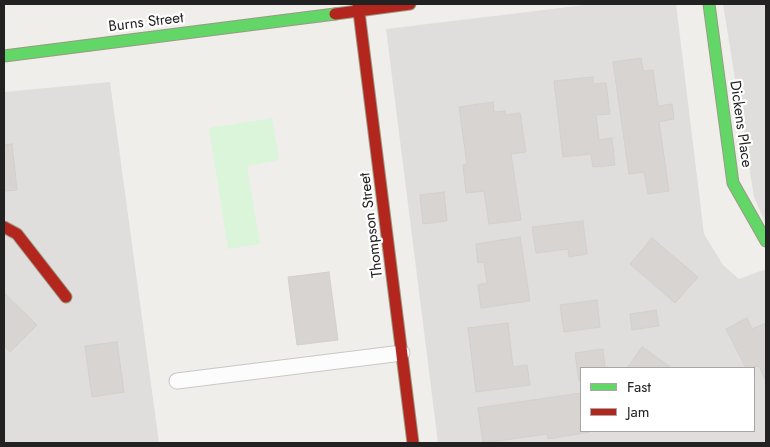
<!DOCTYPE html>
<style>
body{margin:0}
#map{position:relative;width:770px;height:447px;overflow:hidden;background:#f0eeeb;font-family:Jost,sans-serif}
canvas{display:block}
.frame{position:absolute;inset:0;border:5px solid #222;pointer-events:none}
.legend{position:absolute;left:580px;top:367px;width:175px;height:65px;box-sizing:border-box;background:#fff;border:1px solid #a7a7a7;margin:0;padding:6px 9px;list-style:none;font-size:15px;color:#222}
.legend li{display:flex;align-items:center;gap:10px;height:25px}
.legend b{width:25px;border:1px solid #a7a7a7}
</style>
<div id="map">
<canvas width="770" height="447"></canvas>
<div class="frame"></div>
<ul class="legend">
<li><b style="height:6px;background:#63d668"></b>Fast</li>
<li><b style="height:6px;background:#b3261e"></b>Jam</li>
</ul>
</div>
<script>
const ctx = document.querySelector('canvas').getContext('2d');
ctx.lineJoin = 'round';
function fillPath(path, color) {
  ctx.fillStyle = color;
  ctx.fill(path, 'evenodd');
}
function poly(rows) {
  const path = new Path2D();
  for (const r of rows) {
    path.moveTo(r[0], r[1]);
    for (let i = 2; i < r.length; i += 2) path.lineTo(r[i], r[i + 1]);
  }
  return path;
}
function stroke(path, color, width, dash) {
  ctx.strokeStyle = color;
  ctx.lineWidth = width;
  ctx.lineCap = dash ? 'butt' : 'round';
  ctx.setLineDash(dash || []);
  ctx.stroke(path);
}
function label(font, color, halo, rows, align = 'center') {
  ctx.font = font + ' Jost,sans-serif';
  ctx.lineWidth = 4.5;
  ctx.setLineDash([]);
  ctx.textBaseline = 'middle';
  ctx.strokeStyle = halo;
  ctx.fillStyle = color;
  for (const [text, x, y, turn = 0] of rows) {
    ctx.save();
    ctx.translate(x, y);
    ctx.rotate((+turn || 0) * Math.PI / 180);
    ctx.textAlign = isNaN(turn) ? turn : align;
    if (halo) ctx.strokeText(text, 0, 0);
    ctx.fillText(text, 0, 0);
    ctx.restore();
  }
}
fillPath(poly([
 [593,4,676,4,704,234,723,265,739,279,766,269,766,443,438,443,386,29],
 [581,368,754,368,754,431,581,431],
 [723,4,766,4,766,224,754,197],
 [110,82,159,443,4,443,4,92]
]), '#dfdedc');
fillPath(poly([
 [272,118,279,160,247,166,260,244,228,249,209,128]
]), '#daf5da');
const building = poly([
 [641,58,643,71,653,70,658,106,672,104,674,119,659,122,669,191,648,194,644,172,629,174,613,62,641,58],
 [593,77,593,84,606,83,610,114,596,115,599,140,612,138,615,165,593,167,591,154,563,157,554,81,593,77],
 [493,102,494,112,505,111,505,115,520,113,526,152,511,154,521,220,489,224,484,191,466,193,463,165,467,164,459,107,493,102],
 [12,144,17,190,4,191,4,145,12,144],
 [444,192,447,221,423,224,420,195,444,192],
 [583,221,587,254,569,257,568,249,536,253,532,227,583,221],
 [520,237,530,301,481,308,478,285,487,283,484,262,478,263,476,244,520,237],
 [652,238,698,277,675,303,630,264,652,238],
 [329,272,338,340,297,345,288,277,329,272],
 [4,293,37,325,10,352,4,345,4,293],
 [597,300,600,327,564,332,560,305,597,300],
 [656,310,659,326,632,330,630,314,656,310],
 [747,318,752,329,766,323,766,382,759,366,746,368,726,329,747,318],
 [508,323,513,367,527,365,530,385,476,392,468,328,508,323],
 [117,342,124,392,92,397,85,346,117,342],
 [642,347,672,368,627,368,642,347],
 [603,349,605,368,581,368,579,381,575,353,603,349],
 [581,393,581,431,590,432,548,439,547,434,483,443,478,408,581,393]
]);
fillPath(building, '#d7d4d2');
stroke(building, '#d3d0cc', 1);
const lane = poly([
 [177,381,402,353]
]);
const fast = poly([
 [709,4,733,183,766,241],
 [4,56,335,14]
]);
const jam = poly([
 [358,4,413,443],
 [335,14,410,4],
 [4,227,17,234,66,297]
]);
stroke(lane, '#c9c8c7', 17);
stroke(fast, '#999a82', 13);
stroke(jam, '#999a82', 13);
stroke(lane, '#fdfcfc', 15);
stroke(fast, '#63d668', 11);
stroke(jam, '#b3261e', 11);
label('15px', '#222', '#fff', [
 ["Burns Street",146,23,-7],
 ["Dickens Place",740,124,82],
 ["Thompson Street",372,225,-97]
]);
</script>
